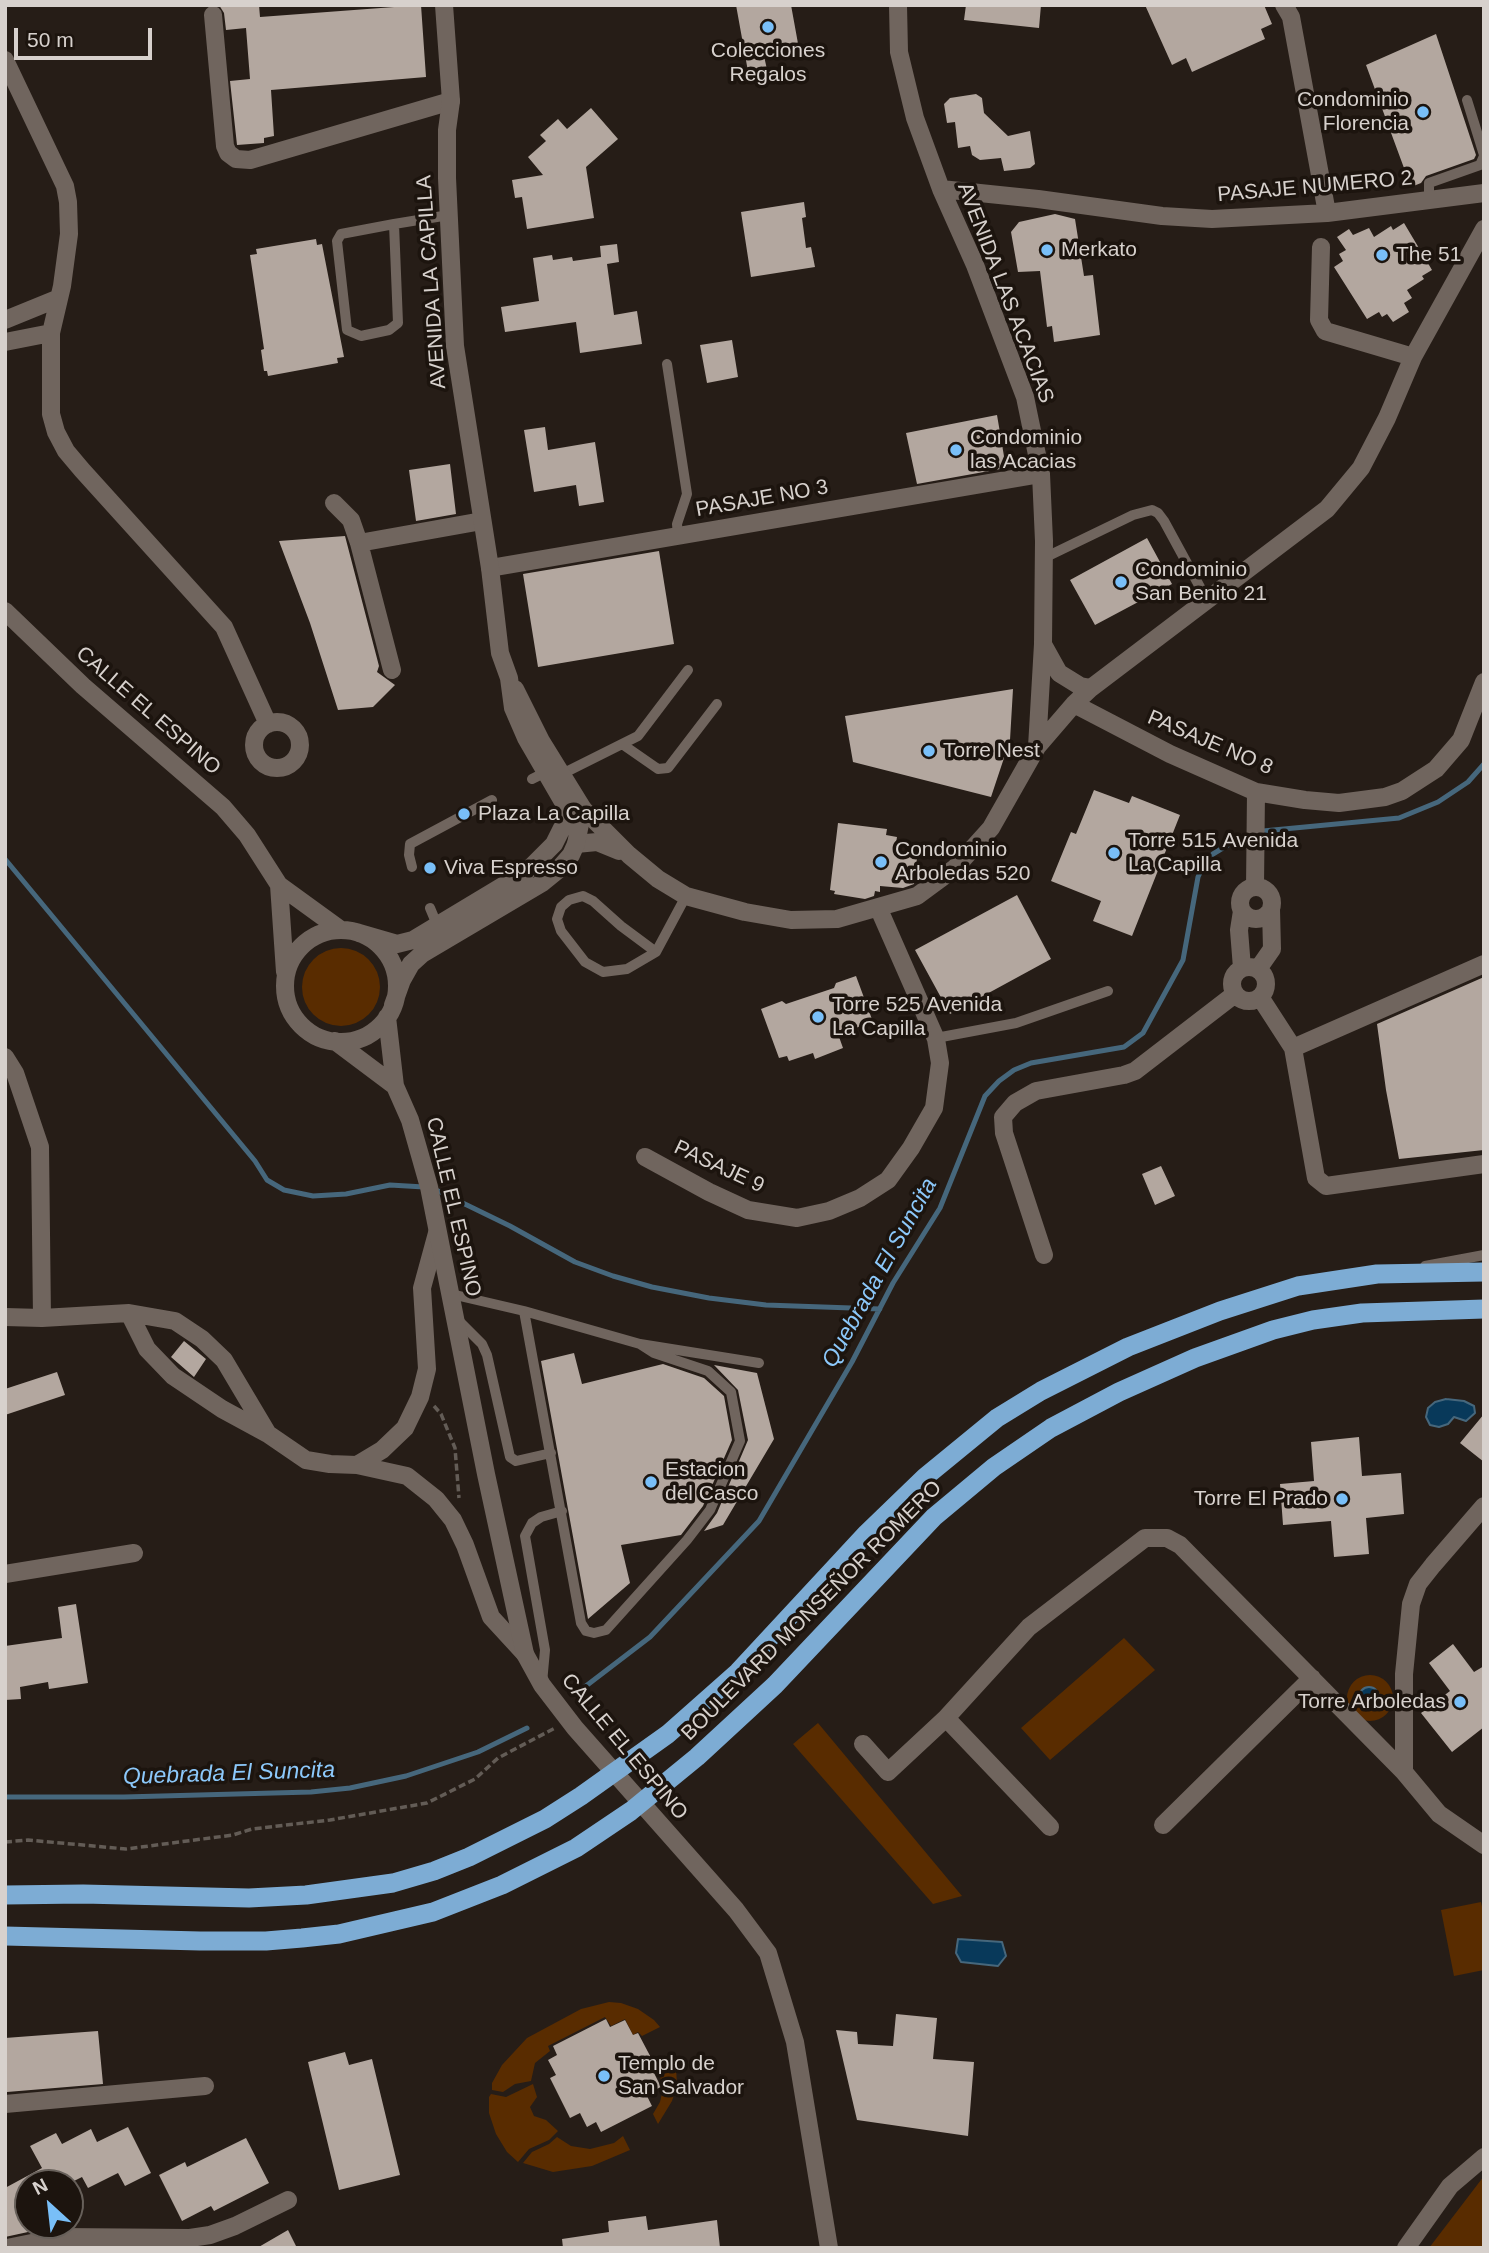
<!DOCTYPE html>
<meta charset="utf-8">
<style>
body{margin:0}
#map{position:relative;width:1489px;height:2253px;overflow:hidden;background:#261d17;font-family:Helvetica,sans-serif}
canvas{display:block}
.frame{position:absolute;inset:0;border:7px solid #d7d1cd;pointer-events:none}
.north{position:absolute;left:14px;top:2169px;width:70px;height:70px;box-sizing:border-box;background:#1c140e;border:2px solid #67605a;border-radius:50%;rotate:333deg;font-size:19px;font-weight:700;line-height:28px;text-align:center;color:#d7d1cd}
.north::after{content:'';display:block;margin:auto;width:24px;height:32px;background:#79bff8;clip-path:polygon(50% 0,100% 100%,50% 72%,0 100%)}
.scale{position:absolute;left:14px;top:28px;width:138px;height:32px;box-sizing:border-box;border:4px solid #d7d1cd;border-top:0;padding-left:9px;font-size:21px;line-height:24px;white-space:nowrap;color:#d7d1cd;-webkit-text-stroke:5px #1c140e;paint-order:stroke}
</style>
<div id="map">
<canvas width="1489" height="2253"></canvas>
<div class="frame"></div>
<div class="north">N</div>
<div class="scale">50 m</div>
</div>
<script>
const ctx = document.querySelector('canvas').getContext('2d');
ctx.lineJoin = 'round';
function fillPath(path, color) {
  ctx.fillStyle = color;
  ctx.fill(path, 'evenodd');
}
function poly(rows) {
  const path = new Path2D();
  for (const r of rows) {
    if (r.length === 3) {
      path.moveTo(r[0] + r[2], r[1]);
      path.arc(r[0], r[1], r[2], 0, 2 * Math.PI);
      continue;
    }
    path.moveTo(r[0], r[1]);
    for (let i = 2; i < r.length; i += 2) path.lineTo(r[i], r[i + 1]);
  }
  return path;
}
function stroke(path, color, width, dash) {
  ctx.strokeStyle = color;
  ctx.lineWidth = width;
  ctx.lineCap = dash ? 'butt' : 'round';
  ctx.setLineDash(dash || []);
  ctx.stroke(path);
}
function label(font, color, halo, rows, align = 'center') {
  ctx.font = font + ' Helvetica,sans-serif';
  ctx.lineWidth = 7;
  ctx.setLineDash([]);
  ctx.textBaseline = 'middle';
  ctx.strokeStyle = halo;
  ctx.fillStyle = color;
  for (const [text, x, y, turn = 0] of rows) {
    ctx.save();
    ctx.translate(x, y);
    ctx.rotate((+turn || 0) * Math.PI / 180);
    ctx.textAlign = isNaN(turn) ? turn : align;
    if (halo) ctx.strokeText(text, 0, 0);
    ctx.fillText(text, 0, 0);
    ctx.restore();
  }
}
fillPath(poly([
 [341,987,39],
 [1124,1638,1155,1670,1050,1760,1021,1728],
 [1370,1698,23],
 [818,1723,962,1896,933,1904,793,1744],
 [1481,1902,1484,1916,1484,1970,1454,1976,1441,1910],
 [609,2002,621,2003,638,2009,654,2020,660,2027,642,2036,638,2032,633,2035,625,2019,611,2026,605,2017,548,2046,550,2051,535,2063,531,2081,515,2084,503,2092,492,2090,492,2083,502,2065,527,2038,581,2009],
 [676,2067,677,2085,672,2101,658,2124,653,2114,660,2102,663,2089,660,2076],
 [533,2084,537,2097,530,2107,534,2116,546,2120,558,2131,549,2140,529,2149,518,2162,507,2152,496,2134,489,2113,489,2097,491,2094,506,2097],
 [623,2136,630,2150,592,2166,553,2172,523,2163,532,2152,549,2144,557,2137,571,2146,590,2149,614,2143],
 [1484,2176,1484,2248,1429,2248]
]), '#592c00');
const water = poly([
 [1446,1399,1464,1401,1474,1406,1475,1413,1466,1421,1454,1417,1448,1424,1439,1427,1430,1425,1426,1417,1428,1408,1435,1402,1446,1399],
 [1369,1697,10],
 [958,1939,1002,1942,1006,1956,998,1966,961,1962,956,1953,958,1939]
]);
fillPath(water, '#08395a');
stroke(water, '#46677c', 2);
stroke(poly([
 [1263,831,1399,818,1438,802,1468,782,1484,764],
 [5,859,255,1161,267,1180,284,1190,313,1196,346,1194,390,1185,424,1187],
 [434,1189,510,1226,575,1262,613,1276,652,1287,709,1298,766,1305,880,1309],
 [582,1689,650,1637,759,1521,852,1362,893,1283,940,1208,985,1096,999,1081,1014,1070,1031,1063,1124,1047,1143,1033,1183,960,1198,877,1204,864,1213,854,1236,840],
 [5,1797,124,1797,311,1792,350,1788,406,1776,478,1752,527,1728]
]), '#46677c', 5);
fillPath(poly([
 [219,5,259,5,260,17,421,5,426,77,271,90,274,136,264,138,264,143,237,145,230,81,250,79,246,28,226,30,224,13],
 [736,5,791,5,799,49,764,56,768,74,749,77],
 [966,5,1041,5,1039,28,964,20],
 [1145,5,1264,5,1272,24,1261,29,1265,39,1192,72,1186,58,1172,65],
 [1436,34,1476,155,1474,159,1426,176,1421,183,1411,187,1366,65],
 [976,94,982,98,984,113,1008,136,1030,131,1035,164,1030,168,1004,171,1001,158,980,160,972,155,970,146,958,148,955,122,947,123,944,104,950,98],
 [591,108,618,139,586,167,594,218,527,229,522,197,515,198,512,180,543,175,528,157,546,141,540,135,558,119,567,129],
 [804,202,806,217,802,218,806,248,811,247,815,267,751,277,741,212],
 [1055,214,1075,219,1084,276,1093,275,1100,335,1054,342,1052,326,1047,327,1040,271,1018,272,1011,232,1019,222],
 [1404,223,1432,270,1422,276,1424,279,1407,290,1412,298,1404,303,1409,312,1393,322,1387,314,1382,317,1379,312,1367,319,1334,267,1343,261,1339,254,1346,250,1337,237,1349,229,1353,235,1369,228,1374,237,1391,226,1393,230],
 [316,239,317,245,322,244,344,357,337,358,338,363,268,376,267,371,264,371,261,350,264,349,250,255,257,254,256,249],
 [617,244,619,262,607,264,614,315,637,311,642,344,580,353,576,322,505,332,501,307,539,301,533,258,552,255,553,260,572,257,573,261,601,257,600,246],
 [732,340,738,377,707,383,700,345],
 [997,415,1006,468,917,484,906,433],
 [545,427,548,450,595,442,604,502,579,506,576,485,534,492,524,430],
 [450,464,456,514,416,521,409,470],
 [345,536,379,666,377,672,395,685,373,707,338,710,310,623,279,541],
 [1147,538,1172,584,1095,625,1070,580],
 [659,551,674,644,538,667,523,574],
 [1013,689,1010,740,991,797,853,762,845,716],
 [1094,790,1129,803,1132,796,1180,815,1132,936,1093,921,1101,901,1051,881,1071,832,1076,834],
 [838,823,887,829,886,835,897,837,894,855,917,858,914,884,903,888,880,886,880,892,875,891,874,896,865,899,834,894,835,891,830,890],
 [1017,895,1051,959,950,1014,915,950],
 [856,976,873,1022,838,1034,843,1048,815,1059,813,1053,789,1061,787,1056,779,1058,761,1009,782,1001,786,1004,834,988,836,983],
 [1484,977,1484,1150,1399,1159,1386,1090,1377,1024],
 [1161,1166,1175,1196,1155,1205,1142,1174],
 [184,1341,206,1359,194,1377,171,1357],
 [574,1353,582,1384,663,1364,704,1378,724,1396,732,1440,703,1506,681,1535,621,1545,630,1583,588,1619,541,1361],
 [714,1365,757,1373,774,1439,723,1525,704,1531,717,1513,748,1440,738,1390],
 [57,1372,65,1395,5,1415,5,1389],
 [1484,1414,1484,1462,1460,1443],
 [1359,1437,1362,1476,1401,1473,1404,1514,1366,1518,1369,1554,1334,1557,1331,1521,1283,1525,1280,1484,1314,1481,1311,1442],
 [76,1604,88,1683,49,1689,48,1682,20,1687,21,1699,5,1700,5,1646,62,1638,58,1607],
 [1453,1644,1474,1672,1484,1666,1484,1727,1452,1752,1421,1713,1450,1691,1429,1663],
 [896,2014,937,2018,933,2059,974,2062,968,2136,857,2120,836,2030,857,2032,858,2044,893,2046],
 [606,2019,610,2027,625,2020,633,2035,638,2033,657,2069,653,2071,661,2087,646,2094,652,2106,601,2132,596,2122,587,2127,580,2113,570,2118,550,2078,556,2075,548,2060,557,2055,553,2046],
 [98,2031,103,2084,7,2092,5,2038],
 [345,2052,349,2065,372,2059,400,2175,339,2190,308,2062],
 [128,2127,151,2173,125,2186,118,2173,88,2188,82,2177,70,2183,28,2183,28,2232,5,2237,5,2188,42,2168,30,2146,56,2133,62,2144,91,2129,97,2142],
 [246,2138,269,2183,214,2211,211,2206,182,2221,159,2175,185,2162,187,2167],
 [646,2216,648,2230,717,2220,720,2248,563,2248,562,2239,609,2232,608,2221],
 [288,2230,297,2248,257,2248]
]), '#b3a79f');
stroke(poly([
 [434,1406,441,1414,455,1448,459,1498],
 [5,1842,28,1840,126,1849,233,1835,252,1829,330,1820,427,1803,475,1779,498,1758,555,1728]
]), '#635c56', 3.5, [7, 3.5]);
stroke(poly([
 [1467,100,1484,155],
 [1429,200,1429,183,1480,165,1484,156],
 [394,224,398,323,389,330,361,336,347,330,337,241,341,234,394,224,449,215],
 [667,364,687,494,677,524,678,536],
 [1044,558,1133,515,1152,510,1158,513,1164,521,1207,600],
 [622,744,658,769,668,768,717,704],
 [562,774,638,736,688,670],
 [532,779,546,772],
 [412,867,409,855,410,844,492,800],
 [430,908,438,927],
 [656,952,621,926,593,901,583,896,569,900,561,907,557,919,561,931,585,962,603,972,627,969,656,952,686,896],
 [936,1038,1016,1023,1108,991],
 [1425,1266,1484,1255],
 [451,1294,524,1311,640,1344,759,1363],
 [524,1311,581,1623,586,1631,594,1633,606,1630,687,1540,710,1510,740,1441,731,1392,708,1371,654,1353,640,1344],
 [456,1318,482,1344,487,1355,510,1457,516,1461,551,1453],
 [542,1683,545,1650,525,1536,532,1523,541,1517,562,1511]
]), '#70655e', 10);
stroke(poly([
 [898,5,899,52,915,118,941,189,975,265,1025,397,1041,474,1044,541,1043,644,1037,747],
 [1284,5,1291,17,1327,213],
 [213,15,225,146,228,153,236,159,250,160,451,101],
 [5,60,65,186,68,202,69,234,62,286,51,333,51,414,56,432,66,451,82,470,224,627,268,724],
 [941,189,1038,199,1162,216,1212,219,1327,213,1484,193],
 [1321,247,1319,320,1325,331,1413,357],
 [5,320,59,298],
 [5,342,51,333],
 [334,503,351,520,359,543,392,670],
 [359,543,482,521],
 [490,568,1041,474],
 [1044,646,1059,673,1080,686,1091,688],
 [1074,704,1170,754,1256,792,1305,800,1339,803,1385,797,1402,791,1436,769,1461,740,1484,682],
 [277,745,23],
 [583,809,629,855,658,879,686,896,745,912,791,920,837,919,917,896,955,868,991,828,1037,747,1074,704,1091,688,1327,509,1361,468,1387,418,1413,357,1484,229],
 [576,844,597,842,619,851],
 [1256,903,16],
 [1255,887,1256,792],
 [1242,911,1239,930,1242,968],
 [1249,984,17],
 [1258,969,1272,949,1271,909],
 [1260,997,1293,1048,1316,1178,1326,1186,1484,1164],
 [1293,1048,1484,964],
 [5,1057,15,1073,40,1147,42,1318],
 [645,1157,709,1192,748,1210,797,1218,829,1211,860,1198,888,1180,911,1148,934,1108,940,1063,936,1039,878,907],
 [1044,1255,1004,1133,1003,1117,1015,1103,1036,1091,1124,1075,1135,1071,1235,994],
 [129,1313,147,1349,173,1376,222,1409,268,1434,306,1460,330,1464,357,1465,407,1476,436,1499,453,1520,465,1545,491,1617,525,1654],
 [5,1317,42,1318,129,1313,175,1321,202,1339,224,1360,268,1434],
 [357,1465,382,1450,405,1428,420,1397,427,1369,422,1288,437,1233],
 [5,1574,134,1553],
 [946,1718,1050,1827],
 [863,1744,888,1772,946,1718,1029,1627,1145,1538,1167,1538,1180,1545,1404,1772,1404,1674,1411,1604,1418,1584,1433,1565,1484,1506],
 [1404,1772,1439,1814,1484,1845],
 [1163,1825,1312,1678],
 [5,2104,205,2086],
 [7,2248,61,2237,190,2238,210,2235,235,2226,288,2200],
 [1406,2248,1450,2186,1484,2157]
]), '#70655e', 18);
stroke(poly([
 [5,611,83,686,223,807,247,835,279,885,341,930],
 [279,885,285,972],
 [341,986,56],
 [359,933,397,944,413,940,526,872,554,844,565,822,566,807,526,738,513,708,509,678,500,653,490,568,455,346,447,178,447,130,451,101,444,5],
 [393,1005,402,980,411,964,422,954,542,883,558,870,571,855,576,844,583,809,541,741,515,689],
 [387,1017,395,1086,410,1120,429,1187,486,1474,525,1654,542,1685,575,1728,736,1910,768,1953,795,2042,829,2248],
 [335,1041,395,1086]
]), '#70655e', 18);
stroke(poly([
 [5,1895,83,1894,249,1898,306,1895,393,1883,434,1871,469,1857,545,1819,581,1796,668,1734,738,1672,867,1533,925,1477,997,1418,1041,1391,1128,1347,1220,1311,1298,1286,1377,1274,1484,1272],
 [5,1936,200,1941,266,1941,302,1938,339,1934,433,1912,502,1885,576,1848,631,1811,697,1757,775,1685,934,1517,994,1467,1051,1428,1119,1392,1195,1358,1273,1330,1313,1320,1362,1313,1484,1309]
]), '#7dacd4', 19);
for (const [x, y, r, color] of [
 [768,27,7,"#79bff8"],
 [1423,112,7,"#79bff8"],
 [1047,250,7,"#79bff8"],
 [1382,255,7,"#79bff8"],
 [956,450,7,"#79bff8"],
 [1121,582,7,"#79bff8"],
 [929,751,7,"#79bff8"],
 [464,814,7,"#79bff8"],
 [1114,853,7,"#79bff8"],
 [881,862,7,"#79bff8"],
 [430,868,7,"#79bff8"],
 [818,1017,7,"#79bff8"],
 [651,1482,7,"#79bff8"],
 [1342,1499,7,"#79bff8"],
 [1460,1702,7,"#79bff8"],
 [604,2076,7,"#79bff8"]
]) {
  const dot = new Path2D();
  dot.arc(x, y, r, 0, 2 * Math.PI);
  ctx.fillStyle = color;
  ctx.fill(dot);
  stroke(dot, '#1c140e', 2.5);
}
label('21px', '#d7d1cd', '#1c140e', [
 ["Colecciones",768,51,"center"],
 ["Regalos",768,75,"center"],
 ["Condominio",1409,100,"right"],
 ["Florencia",1409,124,"right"],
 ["Merkato",1061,250],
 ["The 51",1396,255],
 ["Condominio",970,438],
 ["las Acacias",970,462],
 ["Condominio",1135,570],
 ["San Benito 21",1135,594],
 ["Torre Nest",943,751],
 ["Plaza La Capilla",478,814],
 ["Torre 515 Avenida",1128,841],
 ["La Capilla",1128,865],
 ["Condominio",895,850],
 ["Arboledas 520",895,874],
 ["Viva Espresso",444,868],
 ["Torre 525 Avenida",832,1005],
 ["La Capilla",832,1029],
 ["Estacion",665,1470],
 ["del Casco",665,1494],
 ["Torre El Prado",1328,1499,"right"],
 ["Torre Arboledas",1446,1702,"right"],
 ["Templo de",618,2064],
 ["San Salvador",618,2088]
], 'left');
label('21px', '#d7d1cd', '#1c140e', [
 ["PASAJE NUMERO 2",1315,187,-5],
 ["AVENIDA LA CAPILLA",432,282,-94],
 ["AVENIDA LAS ACACIAS",1005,293,69],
 ["PASAJE NO 3",762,499,-10],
 ["CALLE EL ESPINO",148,711,41],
 ["PASAJE NO 8",1210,743,23],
 ["PASAJE 9",719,1167,25],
 ["CALLE EL ESPINO",453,1207,77],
 ["BOULEVARD MONSEÑOR ROMERO",812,1611,-45],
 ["CALLE EL ESPINO",624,1747,50]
]);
label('italic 23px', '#8cc8fa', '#1c140e', [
 ["Quebrada El Suncita",880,1273,-61],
 ["Quebrada El Suncita",229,1774,-2]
]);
</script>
